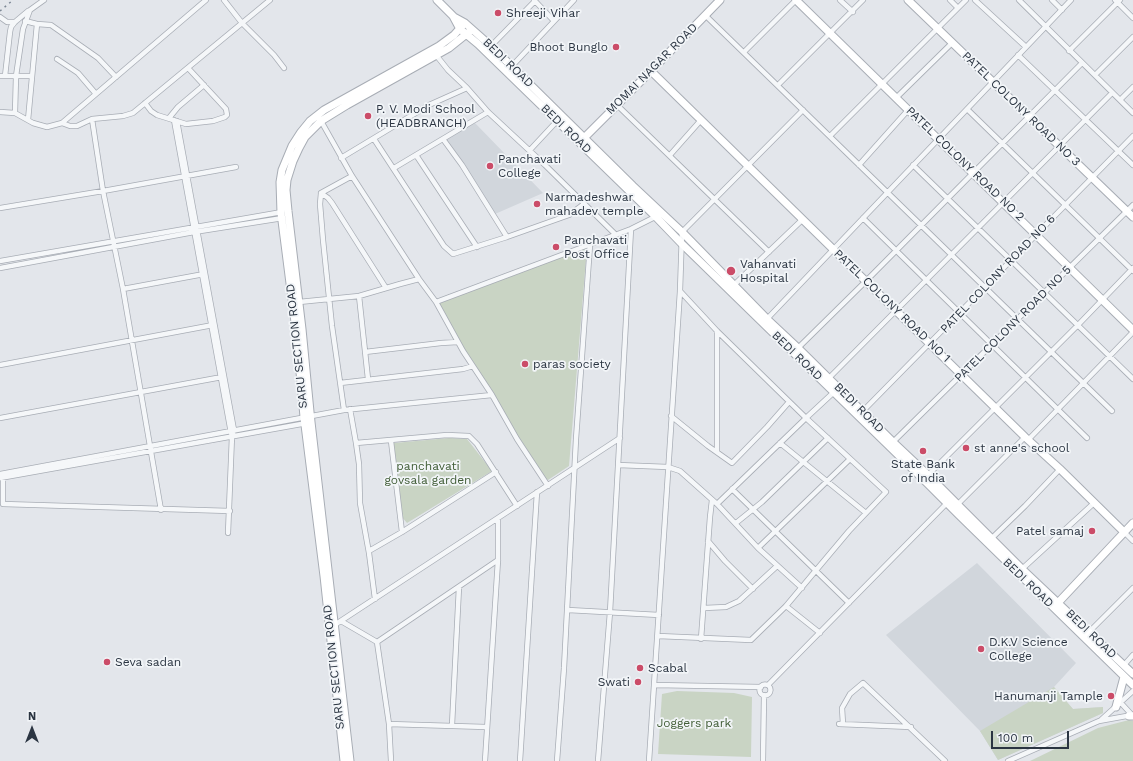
<!DOCTYPE html>
<style>
body{margin:0}
#map{position:relative;width:1133px;height:761px;overflow:hidden;background:#e3e6eb;font-family:"Work Sans",sans-serif}
canvas{display:block}
.north{position:absolute;left:12px;top:709px;width:40px;height:40px;-webkit-text-stroke:3px #f2f5f8;paint-order:stroke;rotate:0deg;font-size:11px;font-weight:700;line-height:16px;text-align:center;color:#2b3542}
.north::after{content:'';display:block;margin:auto;width:14px;height:18px;background:#2b3542;clip-path:polygon(50% 0,100% 100%,50% 72%,0 100%)}
.scale{position:absolute;left:991px;top:731px;width:78px;height:18px;box-sizing:border-box;border:2px solid #2b3542;border-top:0;padding-left:5px;font-size:12px;line-height:14px;white-space:nowrap;color:#2b3542;-webkit-text-stroke:3px #f2f5f8;paint-order:stroke}
</style>
<div id="map">
<canvas width="1133" height="761"></canvas>
<div class="north">N</div>
<div class="scale">100 m</div>
</div>
<script>
const ctx = document.querySelector('canvas').getContext('2d');
ctx.lineJoin = 'round';
function fillPath(path, color) {
  ctx.fillStyle = color;
  ctx.fill(path, 'evenodd');
}
function poly(rows) {
  const path = new Path2D();
  for (const r of rows) {
    if (r.length === 3) {
      path.moveTo(r[0] + r[2], r[1]);
      path.arc(r[0], r[1], r[2], 0, 2 * Math.PI);
      continue;
    }
    path.moveTo(r[0], r[1]);
    for (let i = 2; i < r.length; i += 2) path.lineTo(r[i], r[i + 1]);
  }
  return path;
}
function stroke(path, color, width, dash) {
  ctx.strokeStyle = color;
  ctx.lineWidth = width;
  ctx.lineCap = dash ? 'butt' : 'round';
  ctx.setLineDash(dash || []);
  ctx.stroke(path);
}
function label(font, color, halo, rows, align = 'center') {
  ctx.font = font + ' "Work Sans",sans-serif';
  ctx.lineWidth = 3.5;
  ctx.setLineDash([]);
  ctx.textBaseline = 'middle';
  ctx.strokeStyle = halo;
  ctx.fillStyle = color;
  for (const [text, x, y, turn = 0] of rows) {
    ctx.save();
    ctx.translate(x, y);
    ctx.rotate((+turn || 0) * Math.PI / 180);
    ctx.textAlign = isNaN(turn) ? turn : align;
    if (halo) ctx.strokeText(text, 0, 0);
    ctx.fillText(text, 0, 0);
    ctx.restore();
  }
}
fillPath(poly([
 [475,123,543,193,495,214,444,138],
 [977,563,1076,663,1054,687,1073,709,1103,707,1103,713,998,760,980,731,886,635]
]), '#d1d6dc');
fillPath(poly([
 [587,247,569,466,548,480,544,478,471,363,453,339,438,303],
 [449,438,467,439,492,471,407,523,401,516,395,495,394,443],
 [1054,687,1073,709,1103,707,1103,713,998,760,980,731],
 [677,691,734,693,752,697,751,757,658,754,662,694],
 [1129,720,1133,721,1133,761,1030,761,1098,728]
]), '#c9d4c4');
const street = poly([
 [224,0,242,23,274,55,284,68],
 [534,0,554,21],
 [840,0,853,12],
 [950,0,958,8],
 [975,0,1026,47],
 [1019,0,1133,113],
 [1052,0,1062,10],
 [1115,0,1133,18],
 [705,15,1112,411],
 [0,17,7,22,15,22],
 [25,21,37,24,51,25,98,58,116,77],
 [491,46,535,1],
 [1069,51,1120,0],
 [744,52,796,0],
 [436,55,448,70,467,88,488,112,545,165,616,235],
 [1018,55,1133,165],
 [57,59,78,73,96,94],
 [512,66,574,0],
 [1095,75,1133,37],
 [0,76,32,76],
 [5,76,10,32,11,27,15,22,28,11],
 [778,85,863,0],
 [897,97,952,43],
 [1120,100,1133,87],
 [145,103,151,111,157,115,186,124,213,121,225,117,227,115,226,109,188,68],
 [617,105,769,252],
 [967,109,1133,271],
 [0,112,15,113,33,123,47,127,62,123,206,0],
 [15,113,16,76,23,29,30,10,44,0],
 [169,118,178,107,204,85],
 [92,119,103,191,123,289,161,510],
 [28,120,37,24],
 [174,120,231,433],
 [177,121,234,430,232,436,228,533],
 [321,121,352,176,419,279,436,302,463,351,492,395,517,439,548,486],
 [62,123,70,126,77,126,92,119,123,116,133,113,270,0],
 [830,136,966,0],
 [374,139,444,246,453,254,507,237,569,215,584,204],
 [443,139,462,165,507,237],
 [530,150,557,121],
 [416,155,477,247],
 [670,155,701,120],
 [341,158,429,105,467,88],
 [859,165,909,109],
 [913,165,1133,379],
 [394,168,488,112],
 [321,193,320,204,323,240,332,326,344,410],
 [321,193,328,198,332,203,386,288],
 [321,193,352,176],
 [0,208,103,191,236,167],
 [863,218,1087,438],
 [0,261,282,212],
 [0,268,194,232,283,218],
 [734,285,803,219],
 [123,289,204,274],
 [680,291,717,331,806,418,717,504],
 [359,296,368,379],
 [299,302,359,296,400,284,419,279],
 [436,302,631,229,657,216],
 [766,320,1071,0],
 [798,348,866,281,1082,63],
 [365,352,441,343,458,342],
 [0,365,213,325],
 [829,378,1112,93],
 [340,383,463,369,473,366],
 [350,409,356,443,359,464,360,503,369,553,375,599],
 [862,412,1133,136],
 [671,416,708,446,732,463,767,427,789,402],
 [0,418,222,377],
 [1028,440,1133,332],
 [391,441,402,532],
 [893,442,1133,205],
 [356,443,447,435,469,436,477,444,517,506],
 [780,443,866,513],
 [717,451,717,331],
 [618,465,668,467,680,471,717,504,758,548,802,588],
 [0,474,344,410,492,395],
 [928,475,1078,325,1133,268],
 [0,478,307,423],
 [3,478,3,504,230,511],
 [732,489,849,603],
 [958,504,1025,437],
 [736,523,762,502,828,438],
 [1124,532,1133,541],
 [992,538,1025,506,1060,469],
 [708,541,725,561,753,589],
 [758,548,850,459],
 [369,551,402,532,496,472],
 [1022,569,1094,503],
 [786,606,820,633],
 [704,608,726,607,739,601,777,566],
 [568,610,659,615],
 [341,621,377,642],
 [333,626,620,438],
 [1089,632,1133,588],
 [658,636,751,640,786,606,849,531,886,492,806,418,834,392],
 [701,639,710,517,712,500],
 [1124,665,1133,655],
 [765,690,5.5],
 [655,685,761,687],
 [768,685,948,502],
 [1121,703,1132,715],
 [1101,720,1133,691],
 [389,724,486,727],
 [839,724,911,727],
 [843,724,842,708,850,694,863,683,945,761],
 [452,725,459,587],
 [391,761,389,724,377,642,498,560],
 [485,761,498,560,498,518],
 [520,761,537,492],
 [557,761,564,668,576,439,590,245],
 [598,761,610,612,631,229],
 [649,761,680,291,682,232,803,110],
 [763,761,764,695],
 [1008,761,1099,721,1132,715]
]);
const secondary = poly([
 [437,0,453,16,460,29,478,44,656,217,681,243,928,484,959,515,1133,685],
 [796,0,1133,330],
 [908,0,1133,217],
 [454,17,465,23,491,46,633,186,682,232,767,319,798,348,893,442,928,475,1022,569,1133,674],
 [651,71,1025,437,1060,469,1124,532],
 [584,138,651,71,720,0],
 [1055,606,1133,523],
 [1116,707,1124,677],
 [1129,716,1133,716],
 [344,761,324,576,304,417,297,338,281,213,280,182,282,170,292,146,301,132,310,121,324,110,439,46,454,35,462,26],
 [350,761,311,422,302,329,288,211,286,190,287,180,293,161,299,148,305,137,321,121,347,105,449,48,469,32]
]);
stroke(street, '#a8adb5', 6);
stroke(secondary, '#a8adb5', 9);
stroke(street, '#f5f7f9', 4.5);
stroke(secondary, '#fff', 7);
stroke(poly([
 [0,11,13,0]
]), '#7c8794', 1.5, [2, 4]);
for (const [x, y, r, color] of [
 [498,13,4,"#cb4c68"],
 [616,47,4,"#cb4c68"],
 [368,116,4,"#cb4c68"],
 [490,166,4,"#cb4c68"],
 [537,204,4,"#cb4c68"],
 [556,247,4,"#cb4c68"],
 [731,271,5,"#cb4c68"],
 [525,364,4,"#cb4c68"],
 [966,448,4,"#cb4c68"],
 [923,451,4,"#cb4c68"],
 [1092,531,4,"#cb4c68"],
 [981,649,4,"#cb4c68"],
 [107,662,4,"#cb4c68"],
 [640,668,4,"#cb4c68"],
 [638,682,4,"#cb4c68"],
 [1111,696,4,"#cb4c68"]
]) {
  const dot = new Path2D();
  dot.arc(x, y, r, 0, 2 * Math.PI);
  ctx.fillStyle = color;
  ctx.fill(dot);
  stroke(dot, '#f2f5f8', 1.5);
}
label('12px', '#2b3542', '#f2f5f8', [
 ["Shreeji Vihar",506,13],
 ["Bhoot Bunglo",608,47,"right"],
 ["P. V. Modi School",376,109],
 ["(HEADBRANCH)",376,123],
 ["Panchavati",498,159],
 ["College",498,173],
 ["Narmadeshwar",545,197],
 ["mahadev temple",545,211],
 ["Panchavati",564,240],
 ["Post Office",564,254],
 ["Vahanvati",740,264],
 ["Hospital",740,278],
 ["paras society",533,364],
 ["st anne's school",974,448],
 ["State Bank",923,464,"center"],
 ["of India",923,478,"center"],
 ["Patel samaj",1084,531,"right"],
 ["D.K.V Science",989,642],
 ["College",989,656],
 ["Seva sadan",115,662],
 ["Scabal",648,668],
 ["Swati",630,682,"right"],
 ["Hanumanji Tample",1103,696,"right"]
], 'left');
label('12px', '#2b3542', '#f2f5f8', [
 ["BEDI ROAD",508,63,44],
 ["MOMAI NAGAR ROAD",652,69,-45],
 ["PATEL COLONY ROAD NO 3",1021,109,44],
 ["BEDI ROAD",566,129,44],
 ["PATEL COLONY ROAD NO 2",965,164,44],
 ["PATEL COLONY ROAD NO 6",998,274,-46],
 ["PATEL COLONY ROAD NO 1",892,306,44],
 ["PATEL COLONY ROAD NO 5",1013,324,-45],
 ["SARU SECTION ROAD",297,346,-96],
 ["BEDI ROAD",797,356,44],
 ["BEDI ROAD",859,408,45],
 ["BEDI ROAD",1028,583,44],
 ["BEDI ROAD",1091,634,44],
 ["SARU SECTION ROAD",334,667,-96]
]);
label('12px', '#425e38', '#f2f5f8', [
 ["panchavati",428,466],
 ["govsala garden",428,480],
 ["Joggers park",694,723]
]);
</script>
